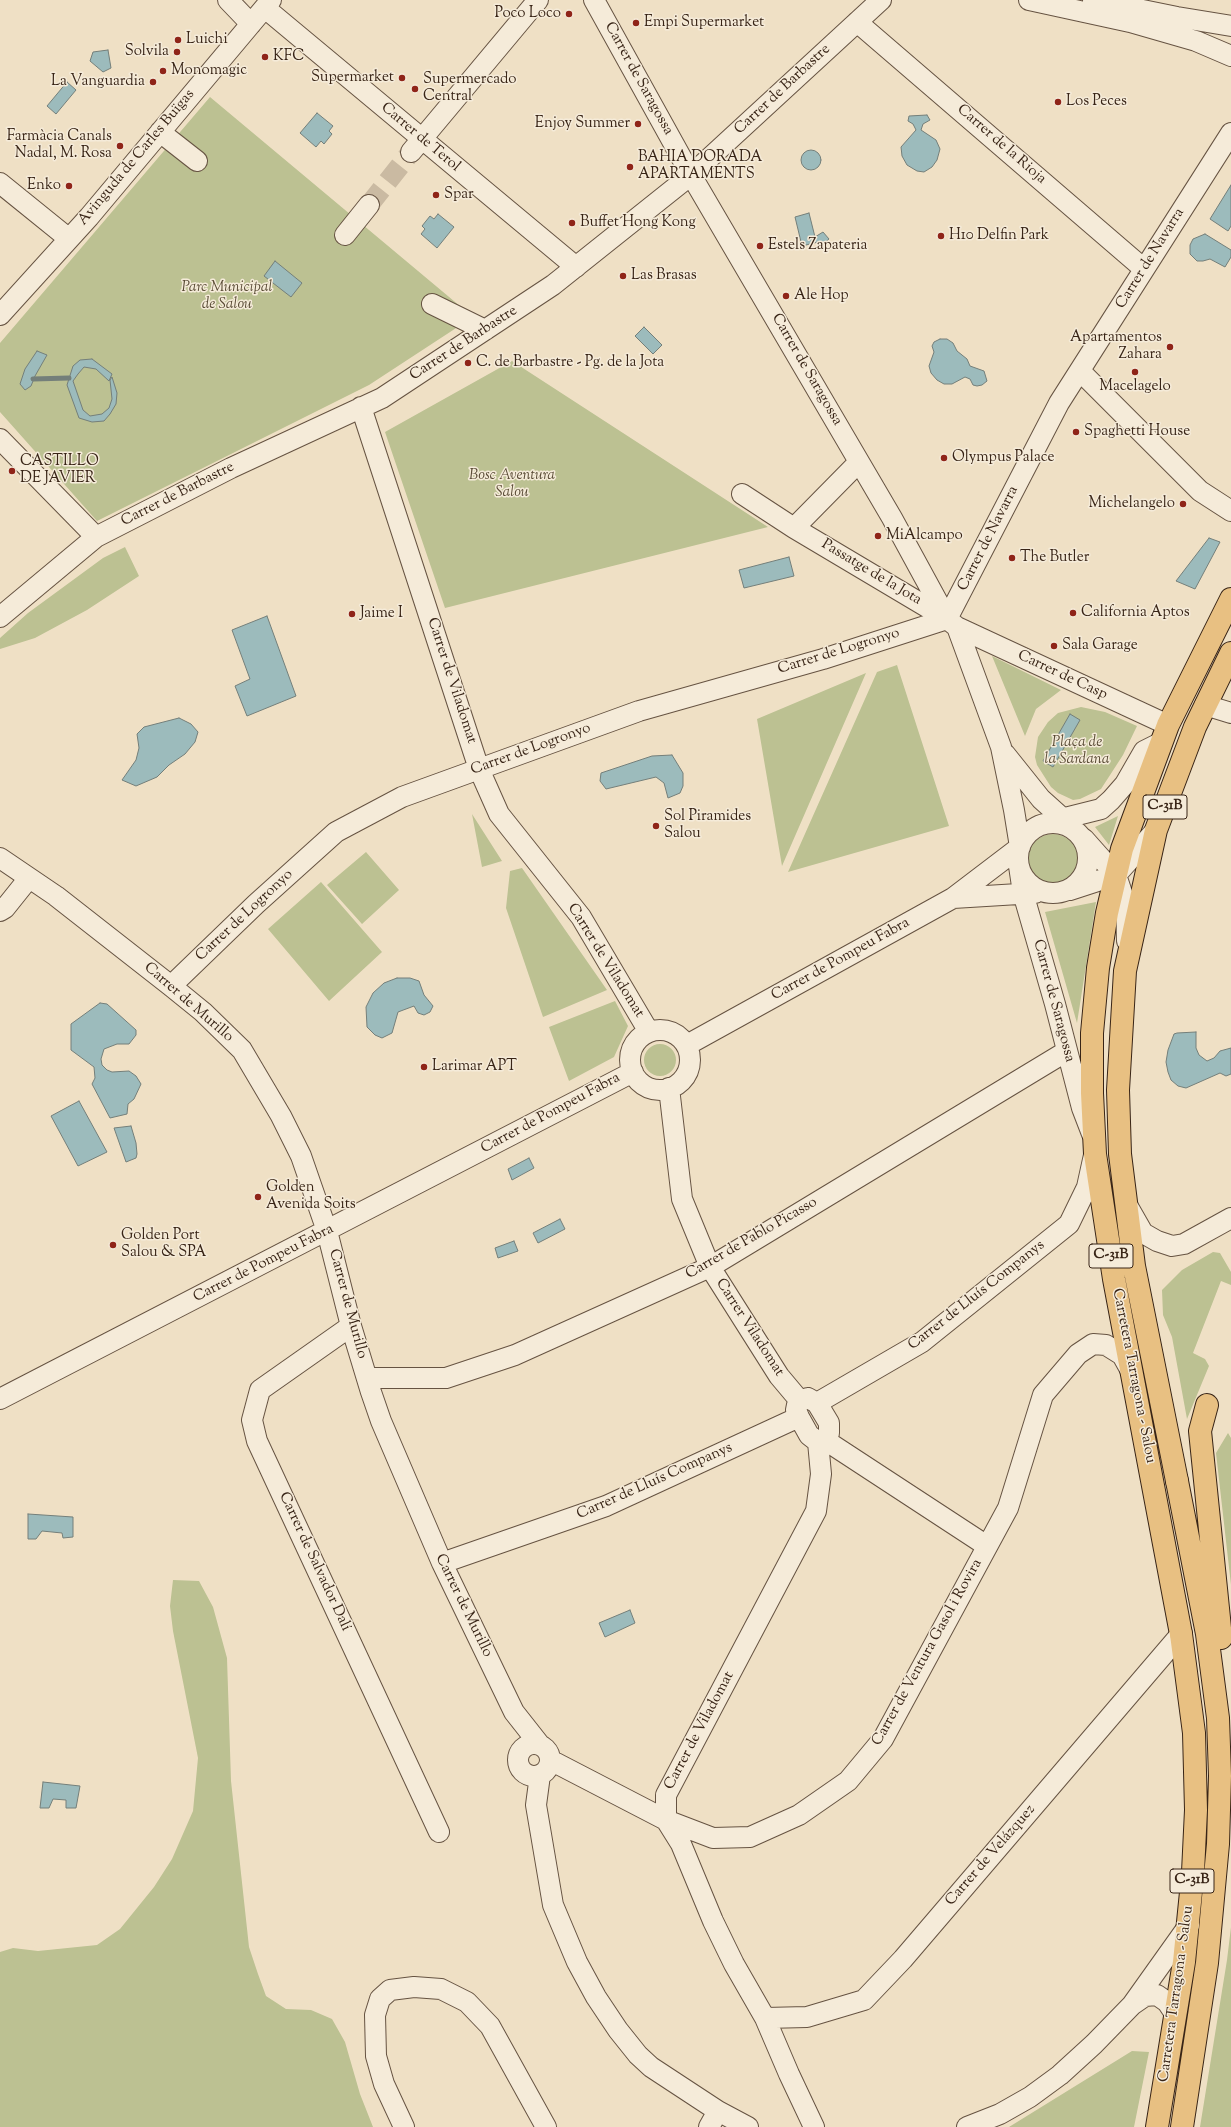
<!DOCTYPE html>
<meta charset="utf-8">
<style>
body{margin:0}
canvas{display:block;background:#efe0c5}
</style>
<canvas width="1231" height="2127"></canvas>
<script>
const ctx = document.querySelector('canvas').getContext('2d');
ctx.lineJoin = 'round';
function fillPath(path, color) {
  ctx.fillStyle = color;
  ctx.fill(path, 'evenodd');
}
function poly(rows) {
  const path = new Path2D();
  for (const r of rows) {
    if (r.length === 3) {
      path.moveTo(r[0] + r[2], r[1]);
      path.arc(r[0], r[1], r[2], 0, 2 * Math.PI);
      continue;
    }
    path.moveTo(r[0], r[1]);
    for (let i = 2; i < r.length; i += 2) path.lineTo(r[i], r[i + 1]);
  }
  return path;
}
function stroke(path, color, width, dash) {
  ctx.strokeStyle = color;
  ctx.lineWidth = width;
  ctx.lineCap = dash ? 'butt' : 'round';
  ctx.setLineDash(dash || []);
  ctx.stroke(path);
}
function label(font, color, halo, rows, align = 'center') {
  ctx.font = font + ' "Sorts Mill Goudy",serif';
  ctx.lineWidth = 3;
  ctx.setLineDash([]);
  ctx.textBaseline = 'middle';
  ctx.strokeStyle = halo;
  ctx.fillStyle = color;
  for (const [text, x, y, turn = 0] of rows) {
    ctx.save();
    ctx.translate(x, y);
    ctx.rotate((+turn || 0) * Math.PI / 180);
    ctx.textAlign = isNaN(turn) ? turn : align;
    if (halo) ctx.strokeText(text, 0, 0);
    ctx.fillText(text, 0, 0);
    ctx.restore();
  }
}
fillPath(poly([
 [210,97,473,317,369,385,97,521,0,412,0,343],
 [512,361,768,527,445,608,385,432],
 [125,547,139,576,87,610,35,638,0,649,0,638,28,613,103,558],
 [992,656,1061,690,1036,709,1025,736],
 [897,665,949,826,788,872,877,672],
 [866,673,782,866,757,719],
 [1081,707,1105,712,1137,726,1123,755,1101,789,1080,799,1073,800,1058,793,1051,787,1037,765,1035,757,1038,737,1048,722,1058,713],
 [472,814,502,861,482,867],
 [1118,816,1109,845,1095,827],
 [1053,859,25],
 [366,852,399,890,362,924,327,885],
 [522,868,607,990,543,1017,506,908,510,871],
 [321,882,382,952,329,1001,268,929],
 [1096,902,1077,1023,1045,912],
 [615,1001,628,1026,614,1057,569,1081,549,1027],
 [660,1060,16],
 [1213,1252,1220,1253,1231,1272,1231,1285,1221,1281,1193,1353,1205,1359,1209,1366,1187,1419,1172,1337,1163,1315,1162,1290,1182,1270],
 [1228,1433,1231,1438,1231,1585,1216,1453],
 [173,1580,199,1581,213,1607,227,1658,231,1781,249,1947,258,1974,266,1996,286,2009,311,2010,332,2019,345,2042,360,2094,373,2127,0,2127,0,1952,13,1948,38,1951,97,1945,120,1929,154,1887,172,1859,193,1811,198,1758,173,1631,170,1606],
 [1231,1927,1231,2127,1200,2127,1227,1960],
 [1132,2051,1149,2052,1134,2127,1009,2127]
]), '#bcc192');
const water = poly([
 [108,50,111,68,103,72,90,61,93,52,108,50],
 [67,82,76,90,56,114,47,106,67,82],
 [317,113,333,126,329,131,332,134,324,144,321,141,316,147,300,133,317,113],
 [927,115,930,120,923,124,921,130,936,140,940,149,937,160,932,167,924,172,917,171,907,165,902,156,901,147,916,130,913,124,908,121,909,116,927,115],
 [811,160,10],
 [1231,185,1231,226,1228,231,1210,219,1231,185],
 [809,213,815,237,823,232,829,239,821,246,818,242,802,246,795,217,809,213],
 [438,214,454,227,437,248,421,234,425,229,422,226,430,216,434,219,438,214],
 [1205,234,1231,250,1231,257,1225,267,1210,259,1203,261,1197,261,1190,254,1190,245,1193,239,1205,234],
 [275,261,302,283,291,297,264,276,275,261],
 [644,327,662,345,653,354,635,336,644,327],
 [940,339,947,339,953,343,957,351,967,359,970,366,984,371,987,381,982,385,977,386,973,385,970,379,965,377,952,384,944,384,937,380,931,373,929,366,934,352,932,346,934,342,940,339],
 [37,351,47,355,35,376,31,386,25,390,20,384,25,369,37,351],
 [92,359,112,374,109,381,96,369,84,367,78,374,73,381,83,410,90,416,102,414,109,408,112,399,110,380,112,377,117,393,116,404,110,414,104,421,92,422,79,418,67,385,73,366,80,360,92,359],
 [1209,538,1220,542,1195,589,1176,581,1209,538],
 [789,557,794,576,744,588,739,570,789,557],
 [267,616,296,696,247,716,235,686,250,679,232,630,267,616],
 [1070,714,1080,720,1053,767,1043,761,1070,714],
 [179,718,191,724,198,732,195,742,185,754,169,765,157,777,136,786,122,780,136,760,139,748,137,734,144,727,179,718],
 [672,755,683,773,683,786,680,793,668,798,664,783,656,777,606,789,600,781,601,773,652,756,672,755],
 [397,978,410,978,419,981,424,995,433,1006,430,1012,424,1015,418,1013,414,1006,398,1012,392,1033,382,1038,375,1035,367,1027,366,1007,373,993,384,983,397,978],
 [100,1003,107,1004,136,1030,136,1035,129,1044,117,1044,104,1049,101,1059,102,1065,107,1070,112,1072,129,1071,136,1076,141,1084,134,1099,128,1104,127,1114,110,1118,92,1084,95,1078,94,1067,71,1050,71,1024,100,1003],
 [1196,1032,1196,1048,1199,1055,1207,1061,1214,1058,1220,1051,1231,1048,1231,1074,1226,1076,1220,1073,1186,1088,1178,1086,1171,1080,1168,1072,1166,1062,1168,1050,1174,1034,1177,1033,1196,1032],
 [79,1101,107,1152,78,1166,51,1116,79,1101],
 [131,1126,136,1143,137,1154,136,1158,126,1162,114,1128,131,1126],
 [529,1158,534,1168,512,1180,508,1169,529,1158],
 [560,1219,565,1229,538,1243,533,1233,560,1219],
 [514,1241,518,1251,498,1258,495,1248,514,1241],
 [28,1514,73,1517,73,1537,63,1538,62,1533,42,1531,36,1539,28,1539,28,1514],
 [630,1610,635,1623,605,1637,599,1623,630,1610],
 [43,1782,80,1786,76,1808,66,1808,66,1800,53,1799,49,1808,40,1808,43,1782]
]);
fillPath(water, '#9cbbbc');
stroke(water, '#747f7a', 1);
stroke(poly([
 [33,379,69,378]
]), '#747f7a', 5);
stroke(poly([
 [369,205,411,152]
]), '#cabaa2', 20, [20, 10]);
const minor = poly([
 [228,0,251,24],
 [594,0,691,175,892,518,947,619,957,627,1001,747,1014,810,1020,847,953,898,687,1045],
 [1029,0,1130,22,1196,41,1231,56],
 [1093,0,1177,17,1231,26],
 [265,8,576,267],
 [857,22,1144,269],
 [160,132,197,161],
 [411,152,538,0],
 [0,183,68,238],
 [345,235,369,205],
 [432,304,485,330],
 [0,315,89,217,271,0],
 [1080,371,1200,491,1231,511],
 [361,407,479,769,499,814,581,917,649,1032],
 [0,439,96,537],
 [742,494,794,528,947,619],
 [794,528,859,462],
 [0,617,96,537,231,468,382,398,553,285,691,175,881,0],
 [947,619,1059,403,1231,133],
 [957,627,1168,725],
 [1205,705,1231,713],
 [1005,754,1041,799,1071,826],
 [1053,821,1101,809,1111,800,1125,784,1144,751,1162,742],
 [1053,858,35],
 [1084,839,1116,875,1126,905,1127,941],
 [0,858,56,896,171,986,203,1012,242,1050,281,1116,301,1156,327,1231,351,1326,371,1392,381,1421,442,1563,514,1712,540,1745],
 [1019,866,1023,893,1055,1004,1082,1108,1092,1134],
 [1070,890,1116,875,1156,830],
 [953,898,1035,893],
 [0,911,5,908,29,878],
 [171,986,256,904,336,832,402,797,639,711,823,659,947,619],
 [660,1060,30],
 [669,1088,682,1199,710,1267,779,1376,800,1401],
 [1127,1205,1143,1233,1157,1241,1172,1246,1184,1244,1231,1218],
 [351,1326,260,1390,252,1420,257,1441,439,1832],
 [367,1378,446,1378,515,1355,710,1267,1067,1051],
 [808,1398,817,1403,829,1423,829,1433,825,1440,818,1442,809,1435,799,1417,796,1410,797,1405,802,1400,808,1398],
 [0,1399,633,1072],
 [817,1403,922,1342,1069,1224,1087,1187,1094,1155],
 [825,1440,987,1546],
 [442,1563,606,1506,799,1417],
 [534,1760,16],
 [551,1762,556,1763,666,1820,713,1838,750,1837,799,1815,848,1781,883,1739,1008,1508,1043,1395,1078,1354,1093,1344,1106,1345,1122,1355,1132,1373],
 [540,1775,536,1805,553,1905,577,1962,596,1997,618,2030,638,2055,651,2067,718,2111,748,2127],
 [1132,2005,1145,1996,1157,1995,1167,2002,1175,2014],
 [765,2018,807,2017,864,2000,903,1959,1181,1634],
 [404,2127,384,2084,376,2056,375,2015,380,1999,390,1990,414,1987,441,1989,467,2002,490,2026,546,2127],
 [709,2127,718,2111],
 [814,2127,789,2074,765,2018,734,1964,713,1921,681,1844,666,1820,666,1795,816,1511,821,1474,818,1442],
 [967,2127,1000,2114,1030,2097,1060,2075,1094,2044,1132,2005,1189,1925]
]);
const major = poly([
 [1177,1481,1134,1266,1120,1154,1118,1090,1125,971,1156,830,1195,727,1231,653],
 [1181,1634,1114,1279,1095,1154,1092,1093,1092,1033,1098,968,1107,913,1122,849,1168,725,1231,599]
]);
const highway = poly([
 [1207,1405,1200,1431,1221,1638],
 [1177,1481,1207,1634,1218,1718,1220,1776,1218,1844,1207,1963,1182,2127],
 [1157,2127,1184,1962,1193,1872,1196,1810,1194,1733,1181,1634]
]);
stroke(minor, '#665342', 22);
stroke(major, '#382416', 24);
stroke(highway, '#382416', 24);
stroke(minor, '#f5ebd9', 20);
stroke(major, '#e8c082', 22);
stroke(highway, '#e8c082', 22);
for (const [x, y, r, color] of [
 [569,14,4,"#8f2418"],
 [636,23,4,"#8f2418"],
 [178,40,4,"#8f2418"],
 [177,52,4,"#8f2418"],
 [265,57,4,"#8f2418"],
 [163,71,4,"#8f2418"],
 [402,78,4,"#8f2418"],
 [153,82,4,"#8f2418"],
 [415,89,4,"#8f2418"],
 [1058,102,4,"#8f2418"],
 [638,124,4,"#8f2418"],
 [120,146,4,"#8f2418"],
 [630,167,4,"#8f2418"],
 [69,186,4,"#8f2418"],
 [436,195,4,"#8f2418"],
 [572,223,4,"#8f2418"],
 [941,236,4,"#8f2418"],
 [760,246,4,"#8f2418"],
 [623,276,4,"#8f2418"],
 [786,296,4,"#8f2418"],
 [1170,347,4,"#8f2418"],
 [468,363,4,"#8f2418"],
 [1135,372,4,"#8f2418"],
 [1076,432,4,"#8f2418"],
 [944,458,4,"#8f2418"],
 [12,471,4,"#8f2418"],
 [1183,504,4,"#8f2418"],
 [878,536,4,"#8f2418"],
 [1012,558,4,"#8f2418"],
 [1073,613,4,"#8f2418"],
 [352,614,4,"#8f2418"],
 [1054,646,4,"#8f2418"],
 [656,826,4,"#8f2418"],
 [424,1067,4,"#8f2418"],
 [258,1197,4,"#8f2418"],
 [113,1245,4,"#8f2418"]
]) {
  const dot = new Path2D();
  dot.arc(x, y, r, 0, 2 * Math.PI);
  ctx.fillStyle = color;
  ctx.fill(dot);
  stroke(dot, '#f5ebd9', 1.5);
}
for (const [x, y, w] of [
 [1165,807,44],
 [1111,1256,44],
 [1192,1881,44]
]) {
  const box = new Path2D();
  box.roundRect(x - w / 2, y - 12, w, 24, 3);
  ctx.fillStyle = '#f5ebd9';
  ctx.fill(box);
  stroke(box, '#382416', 1);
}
label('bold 14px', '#382416', null, [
 ["C-31B",1165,807],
 ["C-31B",1111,1256],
 ["C-31B",1192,1881]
]);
label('15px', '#382416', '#f5ebd9', [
 ["Poco Loco",561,14,"right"],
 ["Empi Supermarket",644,23],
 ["Luichi",186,40],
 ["Solvila",169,52,"right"],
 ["KFC",273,57],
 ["Monomagic",171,71],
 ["Supermarket",394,78,"right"],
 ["Supermercado",423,80],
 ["Central",423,97],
 ["La Vanguardia",145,82,"right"],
 ["Los Peces",1066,102],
 ["Enjoy Summer",630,124,"right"],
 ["Farmàcia Canals",112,137,"right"],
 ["Nadal, M. Rosa",112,154,"right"],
 ["BAHIA DORADA",638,158],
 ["APARTAMENTS",638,175],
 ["Enko",61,186,"right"],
 ["Spar",444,195],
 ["Buffet Hong Kong",580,223],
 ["H10 Delfin Park",949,236],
 ["Estels Zapateria",768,246],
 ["Las Brasas",631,276],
 ["Ale Hop",794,296],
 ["Apartamentos",1162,338,"right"],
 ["Zahara",1162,355,"right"],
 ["C. de Barbastre - Pg. de la Jota",476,363],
 ["Macelagelo",1135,387,"center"],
 ["Spaghetti House",1084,432],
 ["Olympus Palace",952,458],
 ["CASTILLO",20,462],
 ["DE JAVIER",20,479],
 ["Michelangelo",1175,504,"right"],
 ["MiAlcampo",886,536],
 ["The Butler",1020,558],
 ["California Aptos",1081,613],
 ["Jaime I",360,614],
 ["Sala Garage",1062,646],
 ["Sol Piramides",664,817],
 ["Salou",664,834],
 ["Larimar APT",432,1067],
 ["Golden",266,1188],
 ["Avenida Soits",266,1205],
 ["Golden Port",121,1236],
 ["Salou & SPA",121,1253]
], 'left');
label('15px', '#382416', '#f5ebd9', [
 ["Carrer de Saragossa",638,79,61],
 ["Carrer de Barbastre",783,90,-43],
 ["Carrer de Terol",420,138,40],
 ["Carrer de la Rioja",1001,145,41],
 ["Avinguda de Carles Buïgas",137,158,-50],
 ["Carrer de Navarra",1151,259,-58],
 ["Carrer de Barbastre",464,344,-33],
 ["Carrer de Saragossa",806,370,60],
 ["Carrer de Barbastre",178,495,-27],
 ["Carrer de Navarra",989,539,-63],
 ["Passatge de la Jota",871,573,31],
 ["Carrer de Logronyo",839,652,-17],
 ["Carrer de Casp",1062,676,25],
 ["Carrer de Viladomat",451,681,72],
 ["Carrer de Logronyo",531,750,-20],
 ["Carrer de Logronyo",245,916,-43],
 ["Carrer de Pompeu Fabra",841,960,-29],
 ["Carrer de Viladomat",605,961,58],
 ["Carrer de Saragossa",1053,1001,75],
 ["Carrer de Murillo",188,1003,41],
 ["Carrer de Pompeu Fabra",551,1114,-28],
 ["Carrer de Pablo Picasso",752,1239,-30],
 ["Carrer de Pompeu Fabra",264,1264,-27],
 ["Carrer de Lluís Companys",977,1296,-38],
 ["Carrer de Murillo",347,1304,75],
 ["Carrer Viladomat",749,1328,57],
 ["Carretera Tarragona - Salou",1133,1376,79],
 ["Carrer de Lluís Companys",655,1482,-24],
 ["Carrer de Salvador Dalí",314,1562,65],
 ["Carrer de Murillo",463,1606,64],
 ["Carrer de Ventura Gasol i Rovira",928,1653,-61],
 ["Carrer de Viladomat",700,1731,-62],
 ["Carrer de Velázquez",991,1856,-49],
 ["Carretera Tarragona - Salou",1177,1994,-82]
]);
label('italic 15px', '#594b35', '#f5ebd9', [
 ["Parc Municipal",227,288],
 ["de Salou",227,305],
 ["Bosc Aventura",512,476],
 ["Salou",512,493],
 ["Plaça de",1077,743],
 ["la Sardana",1077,760]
]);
</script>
